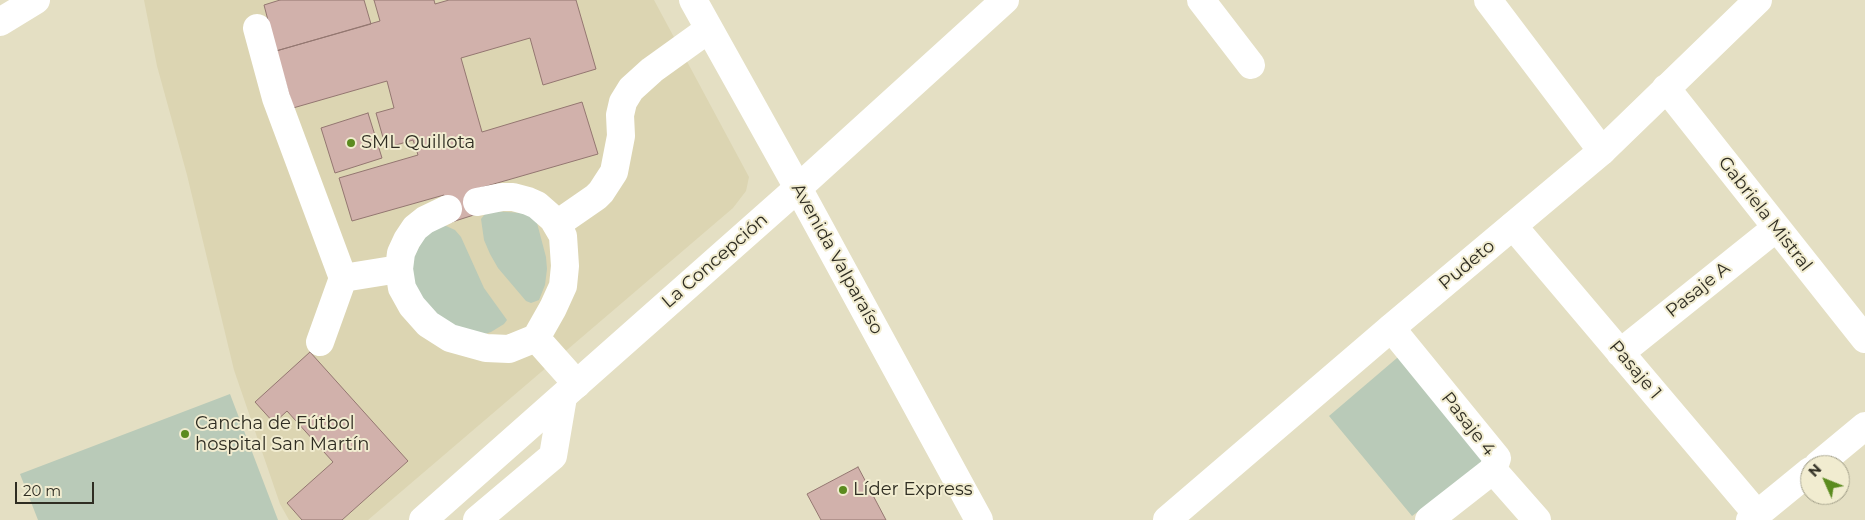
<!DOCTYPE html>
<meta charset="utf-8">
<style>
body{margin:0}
#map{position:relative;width:1865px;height:520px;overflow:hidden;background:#e4dfc3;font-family:Montserrat,sans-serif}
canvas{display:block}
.north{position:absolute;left:1800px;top:455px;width:50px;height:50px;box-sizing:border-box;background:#f1ecd0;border:1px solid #a3a08a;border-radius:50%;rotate:314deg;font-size:14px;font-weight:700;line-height:20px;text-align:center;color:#2f2d22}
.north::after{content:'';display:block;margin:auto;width:18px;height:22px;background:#5b8b1f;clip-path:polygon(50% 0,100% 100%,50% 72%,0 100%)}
.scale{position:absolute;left:15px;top:482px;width:79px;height:22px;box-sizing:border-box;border:2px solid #2f2d22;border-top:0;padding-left:6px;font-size:15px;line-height:18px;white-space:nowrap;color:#2f2d22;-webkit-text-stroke:4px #f1ecd0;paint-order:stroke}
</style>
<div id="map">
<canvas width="1865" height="520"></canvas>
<div class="north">N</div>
<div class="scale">20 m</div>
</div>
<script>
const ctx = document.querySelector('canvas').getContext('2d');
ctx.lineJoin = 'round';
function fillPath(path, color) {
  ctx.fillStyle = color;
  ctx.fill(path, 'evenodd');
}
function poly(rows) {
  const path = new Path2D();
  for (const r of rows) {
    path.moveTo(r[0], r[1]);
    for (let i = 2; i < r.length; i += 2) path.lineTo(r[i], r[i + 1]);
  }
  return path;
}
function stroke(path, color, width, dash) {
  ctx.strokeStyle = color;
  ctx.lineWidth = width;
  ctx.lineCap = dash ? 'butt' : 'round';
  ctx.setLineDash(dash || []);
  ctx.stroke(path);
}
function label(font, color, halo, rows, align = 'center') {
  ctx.font = font + ' Montserrat,sans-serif';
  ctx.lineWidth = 4;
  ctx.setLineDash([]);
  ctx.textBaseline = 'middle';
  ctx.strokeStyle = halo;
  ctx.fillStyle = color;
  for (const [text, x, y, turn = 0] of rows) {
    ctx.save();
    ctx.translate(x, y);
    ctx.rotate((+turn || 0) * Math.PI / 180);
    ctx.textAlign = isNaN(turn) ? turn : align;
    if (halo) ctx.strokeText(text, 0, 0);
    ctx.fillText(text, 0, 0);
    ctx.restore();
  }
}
fillPath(poly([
 [144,0,654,0,749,177,746,191,733,208,368,520,289,520,280,504,234,370,187,175,157,66]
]), '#dcd5b2');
fillPath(poly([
 [492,211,522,213,531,217,537,223,546,257,547,269,545,285,539,300,531,303,526,301,498,268,490,254,484,240,481,219,485,214],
 [444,225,455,230,461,237,484,288,507,320,504,324,491,332,482,335,467,335,423,309,408,269,427,231],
 [1404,352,1492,458,1412,516,1329,416],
 [230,394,278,520,38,520,20,474]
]), '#b9cab8');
const building = poly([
 [280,0,364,0,371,24,276,51,264,5,280,0],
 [374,0,434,0,435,4,449,0,576,0,596,69,543,85,530,38,461,58,482,132,582,102,598,154,473,190,480,213,452,222,444,195,352,221,339,178,418,155,413,140,386,148,376,113,394,108,387,81,293,108,276,51,380,21,374,0],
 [368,113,382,158,335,173,321,128,368,113],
 [310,352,408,461,342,520,302,520,287,503,333,462,287,411,274,423,255,402,310,352],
 [858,467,886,520,821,520,807,494,858,467]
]);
fillPath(building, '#d1b1ab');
stroke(building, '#947771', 1);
stroke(poly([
 [693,0,798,188],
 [1201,0,1251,65],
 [1488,0,1602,151],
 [0,22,36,0],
 [257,28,276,98,343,278],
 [1666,88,1865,339],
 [448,209,425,220,415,228,407,240,401,253,399,269,402,288,412,306,428,324,450,338,486,348,509,349,536,338,553,308,563,286,565,266,563,236,553,219,537,205,528,201,513,197,502,197,477,202],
 [557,224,596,197,601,192,614,172,621,136,620,115,623,102,631,89,652,70,709,29],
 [1513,226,1757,514],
 [1391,328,1497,458,1493,470],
 [536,338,577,384],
 [320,342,343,278,399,269],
 [1620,353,1776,228],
 [1818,465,1865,426],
 [1493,470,1537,520],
 [477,520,553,456,563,397],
 [1429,520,1493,470],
 [1750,520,1810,471]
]), '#fff', 28);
stroke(poly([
 [798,188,979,520],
 [423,520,798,188,1005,0],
 [1167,520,1391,328,1602,151,1758,0]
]), '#fff', 28);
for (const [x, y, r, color] of [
 [351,143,5,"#5b8b1f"],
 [185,434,5,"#5b8b1f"],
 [843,490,5,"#5b8b1f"]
]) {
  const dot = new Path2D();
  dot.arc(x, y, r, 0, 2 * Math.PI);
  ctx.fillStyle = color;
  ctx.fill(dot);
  stroke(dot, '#f1ecd0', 2);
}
label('18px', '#2f2d22', '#f1ecd0', [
 ["SML Quillota",361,143],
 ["Cancha de Fútbol",195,424],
 ["hospital San Martín",195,445],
 ["Líder Express",853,490]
], 'left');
label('18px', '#2f2d22', '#f1ecd0', [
 ["Gabriela Mistral",1765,214,52],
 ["Avenida Valparaíso",837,259,61],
 ["La Concepción",715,261,-41],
 ["Pudeto",1467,265,-40],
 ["Pasaje A",1698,290,-39],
 ["Pasaje 1",1635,370,50],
 ["Pasaje 4",1468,424,52]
]);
</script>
